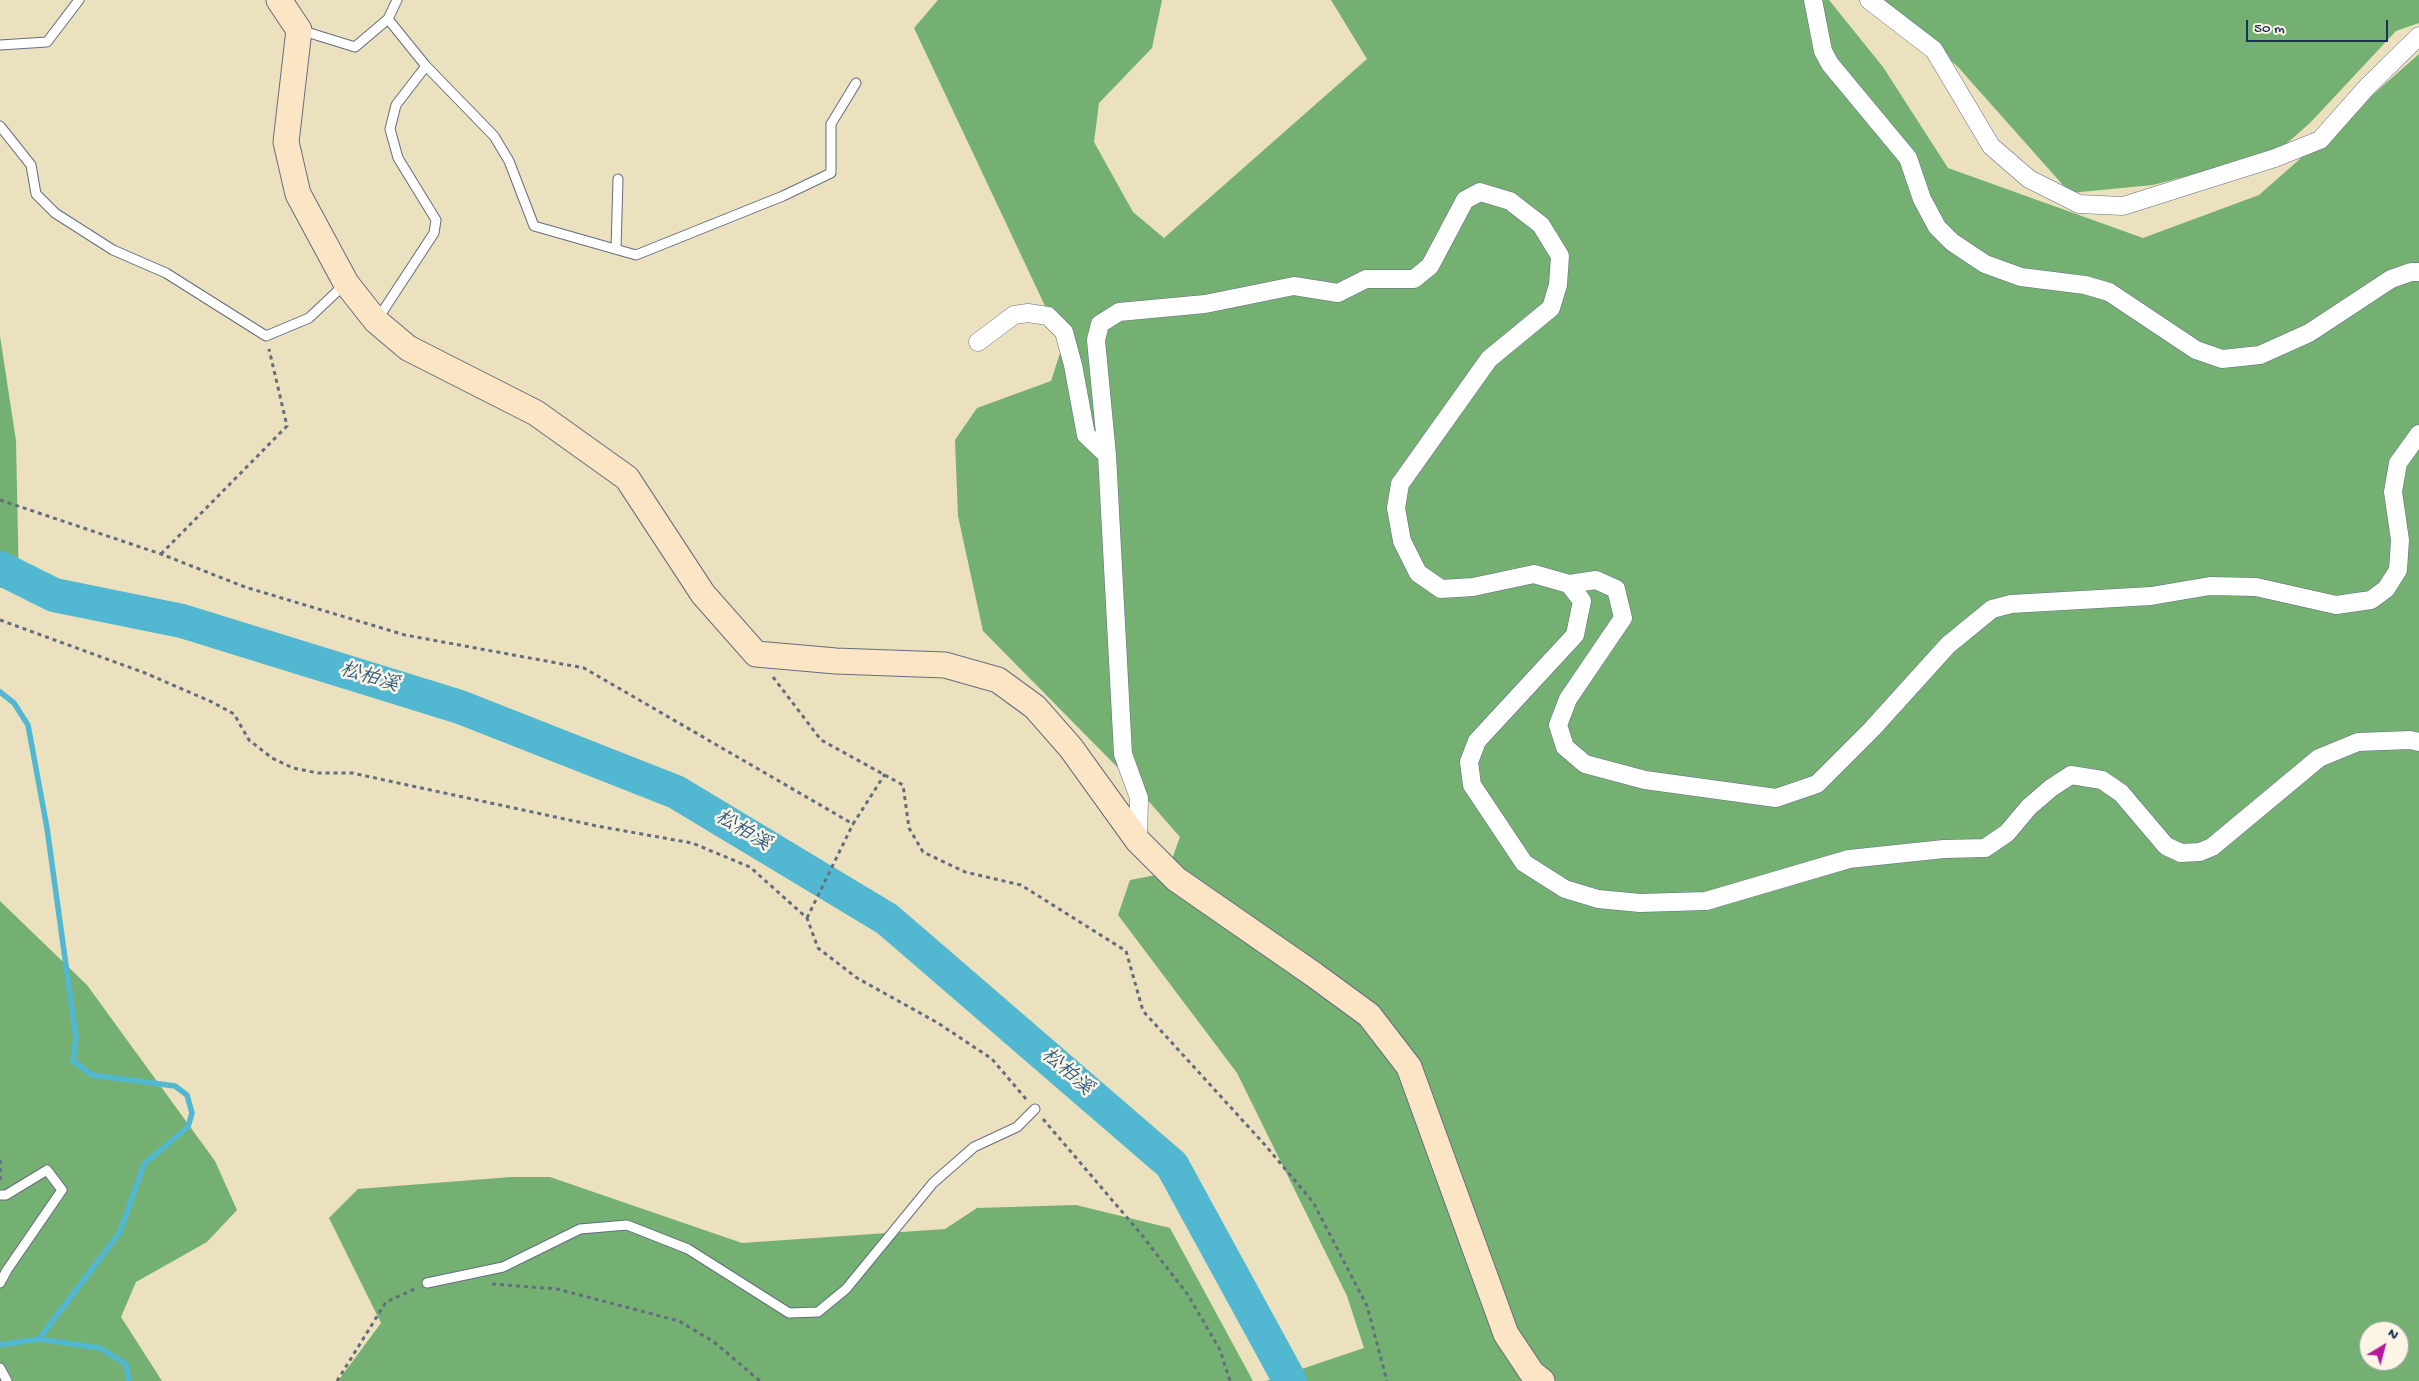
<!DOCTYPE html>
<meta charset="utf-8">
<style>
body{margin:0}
#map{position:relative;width:2419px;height:1381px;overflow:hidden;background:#ebe1bf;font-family:"Gochi Hand",sans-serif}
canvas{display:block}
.north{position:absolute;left:2359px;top:1321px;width:50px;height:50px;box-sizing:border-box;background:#fcf5e5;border:1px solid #a2a6af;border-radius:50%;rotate:37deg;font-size:14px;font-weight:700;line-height:20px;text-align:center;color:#1b2f5e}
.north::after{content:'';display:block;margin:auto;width:18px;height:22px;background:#b5179e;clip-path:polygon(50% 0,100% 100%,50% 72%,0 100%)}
.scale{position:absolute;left:2246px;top:20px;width:142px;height:22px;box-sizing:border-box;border:2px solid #1b2f5e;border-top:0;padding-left:6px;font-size:15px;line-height:18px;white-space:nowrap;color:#1b2f5e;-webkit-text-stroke:4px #fcf5e5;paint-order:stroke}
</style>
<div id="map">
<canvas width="2419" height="1381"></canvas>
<div class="north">N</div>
<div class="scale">50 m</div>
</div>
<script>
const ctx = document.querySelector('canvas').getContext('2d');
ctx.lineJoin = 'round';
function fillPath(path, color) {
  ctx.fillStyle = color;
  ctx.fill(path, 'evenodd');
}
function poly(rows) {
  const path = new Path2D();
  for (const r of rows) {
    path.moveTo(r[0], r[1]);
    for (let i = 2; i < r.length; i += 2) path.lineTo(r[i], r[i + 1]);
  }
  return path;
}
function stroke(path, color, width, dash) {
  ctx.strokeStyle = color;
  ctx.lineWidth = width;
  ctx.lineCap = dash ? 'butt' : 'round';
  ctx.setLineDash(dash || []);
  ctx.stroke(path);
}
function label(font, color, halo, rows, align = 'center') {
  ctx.font = font + ' "Gochi Hand","LXGW WenKai TC",sans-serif';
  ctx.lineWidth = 5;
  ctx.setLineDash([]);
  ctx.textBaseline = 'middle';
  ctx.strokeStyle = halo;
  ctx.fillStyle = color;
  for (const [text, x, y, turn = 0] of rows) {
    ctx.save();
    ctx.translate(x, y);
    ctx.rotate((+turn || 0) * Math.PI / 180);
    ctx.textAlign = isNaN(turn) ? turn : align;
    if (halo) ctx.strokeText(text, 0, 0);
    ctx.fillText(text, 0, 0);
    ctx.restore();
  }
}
fillPath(poly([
 [938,0,1162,0,1152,48,1099,103,1094,142,1133,212,1164,238,1367,59,1331,0,1829,0,1883,67,1948,168,2143,238,2259,195,2419,54,2419,1381,1266,1381,1364,1348,1347,1296,1237,1073,1118,915,1130,880,1167,873,1180,837,1130,780,983,631,958,516,955,440,977,408,1051,381,1063,344,914,28],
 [2369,1331,2399,1331,2399,1361,2369,1361],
 [1883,0,2419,0,2419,23,2396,31,2310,123,2277,152,2153,185,2070,193,1958,67],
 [0,336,16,441,19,587,0,588],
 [0,901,87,985,215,1161,237,1210,207,1242,136,1282,121,1317,162,1381,0,1381],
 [511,1177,550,1177,742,1243,945,1229,977,1208,1076,1205,1170,1228,1253,1381,338,1381,381,1323,329,1218,358,1189]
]), '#73b072');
stroke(poly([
 [0,692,14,703,28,725,47,828,76,1038,73,1061,92,1075,175,1086,187,1095,192,1113,188,1127,144,1164,120,1232,39,1339,100,1348,126,1364,129,1381],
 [0,1345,39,1339]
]), '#52b8d1', 5.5);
stroke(poly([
 [0,568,54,595,182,621,460,707,676,792,887,919,1172,1165,1290,1381]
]), '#52b8d1', 34);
const service = poly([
 [388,19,426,66,494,136,509,161,534,226,636,255,783,196,831,173,831,124,856,83],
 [300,30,355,47,388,19,397,0],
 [0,45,47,42,79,0],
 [0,126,31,165,36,194,55,213,113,250,166,273,266,336,309,318,345,284],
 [616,249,618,179],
 [377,320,434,233,436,220,398,158,390,129,396,105,426,66],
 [0,1195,6,1195,47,1170,62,1190,7,1270,0,1283],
 [427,1283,503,1267,580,1229,627,1225,688,1249,789,1313,818,1312,846,1289,933,1183,974,1147,1017,1127,1035,1109],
 [0,1368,7,1381]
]);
const minor = poly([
 [1813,0,1823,51,1830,64,1908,158,1922,199,1937,227,1952,242,1985,264,2021,277,2085,285,2109,292,2196,350,2222,359,2260,355,2309,333,2391,279,2411,272,2419,272],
 [1869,0,1934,50,1991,146,2029,179,2079,204,2123,206,2275,158,2320,140,2367,87,2419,36],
 [978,342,1014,315,1028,313,1048,316,1064,332,1073,365,1086,435,1107,455],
 [1569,584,1596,580,1616,589,1623,618,1568,699,1558,725,1565,747,1585,764,1645,780,1776,798,1817,784,1872,729,1948,645,1992,609,2011,604,2151,596,2210,586,2256,587,2336,605,2371,600,2386,589,2398,570,2400,540,2393,492,2398,463,2419,434],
 [1138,841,1139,798,1123,754,1107,455,1096,340,1100,324,1119,312,1205,304,1294,286,1338,293,1366,279,1414,279,1430,266,1465,200,1480,192,1510,201,1541,225,1560,256,1558,285,1551,308,1489,359,1400,484,1396,508,1402,541,1418,573,1441,589,1473,587,1534,574,1569,584,1582,601,1575,635,1477,741,1469,762,1472,785,1524,863,1565,889,1598,899,1640,903,1706,901,1849,859,1944,849,1985,848,2007,833,2029,807,2051,788,2071,775,2102,780,2121,793,2166,846,2181,853,2200,852,2212,847,2319,758,2358,742,2410,740,2419,742]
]);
const secondary = poly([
 [279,0,299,30,286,142,298,194,346,283,376,321,408,348,536,413,627,478,703,594,756,654,836,661,945,665,998,680,1035,707,1071,748,1138,841,1176,879,1313,974,1369,1015,1409,1067,1506,1334,1532,1373,1542,1381]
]);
stroke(service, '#646d80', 11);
stroke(minor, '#646d80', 19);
stroke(secondary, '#646d80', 27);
stroke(poly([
 [0,500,161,554,245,587,405,635,584,668,853,824,885,774],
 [161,554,287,426,269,349],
 [0,620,145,673,212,702,234,714,249,740,272,758,293,768,318,773,352,773,597,826,692,843,750,867,807,918,818,948,857,978,938,1023,992,1059,1026,1099],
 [773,677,821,740,903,785,909,828,923,852,965,872,1021,885,1126,951,1143,1011,1265,1145,1313,1202,1367,1306,1387,1381],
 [807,918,853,824],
 [1043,1119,1141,1234,1188,1295,1220,1350,1230,1381],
 [0,1160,0,1183],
 [492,1284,557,1289,679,1321,714,1342,760,1381],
 [337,1381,386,1302,417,1288]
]), '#646d80', 3, [4, 4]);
stroke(service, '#fff', 9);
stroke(minor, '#fff', 18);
stroke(secondary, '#fce5c4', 25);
label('italic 20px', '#2c5880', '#fcf5e5', [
 ["松柏溪",369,679,17],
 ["松柏溪",742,832,31],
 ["松柏溪",1066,1073,41]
]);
</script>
